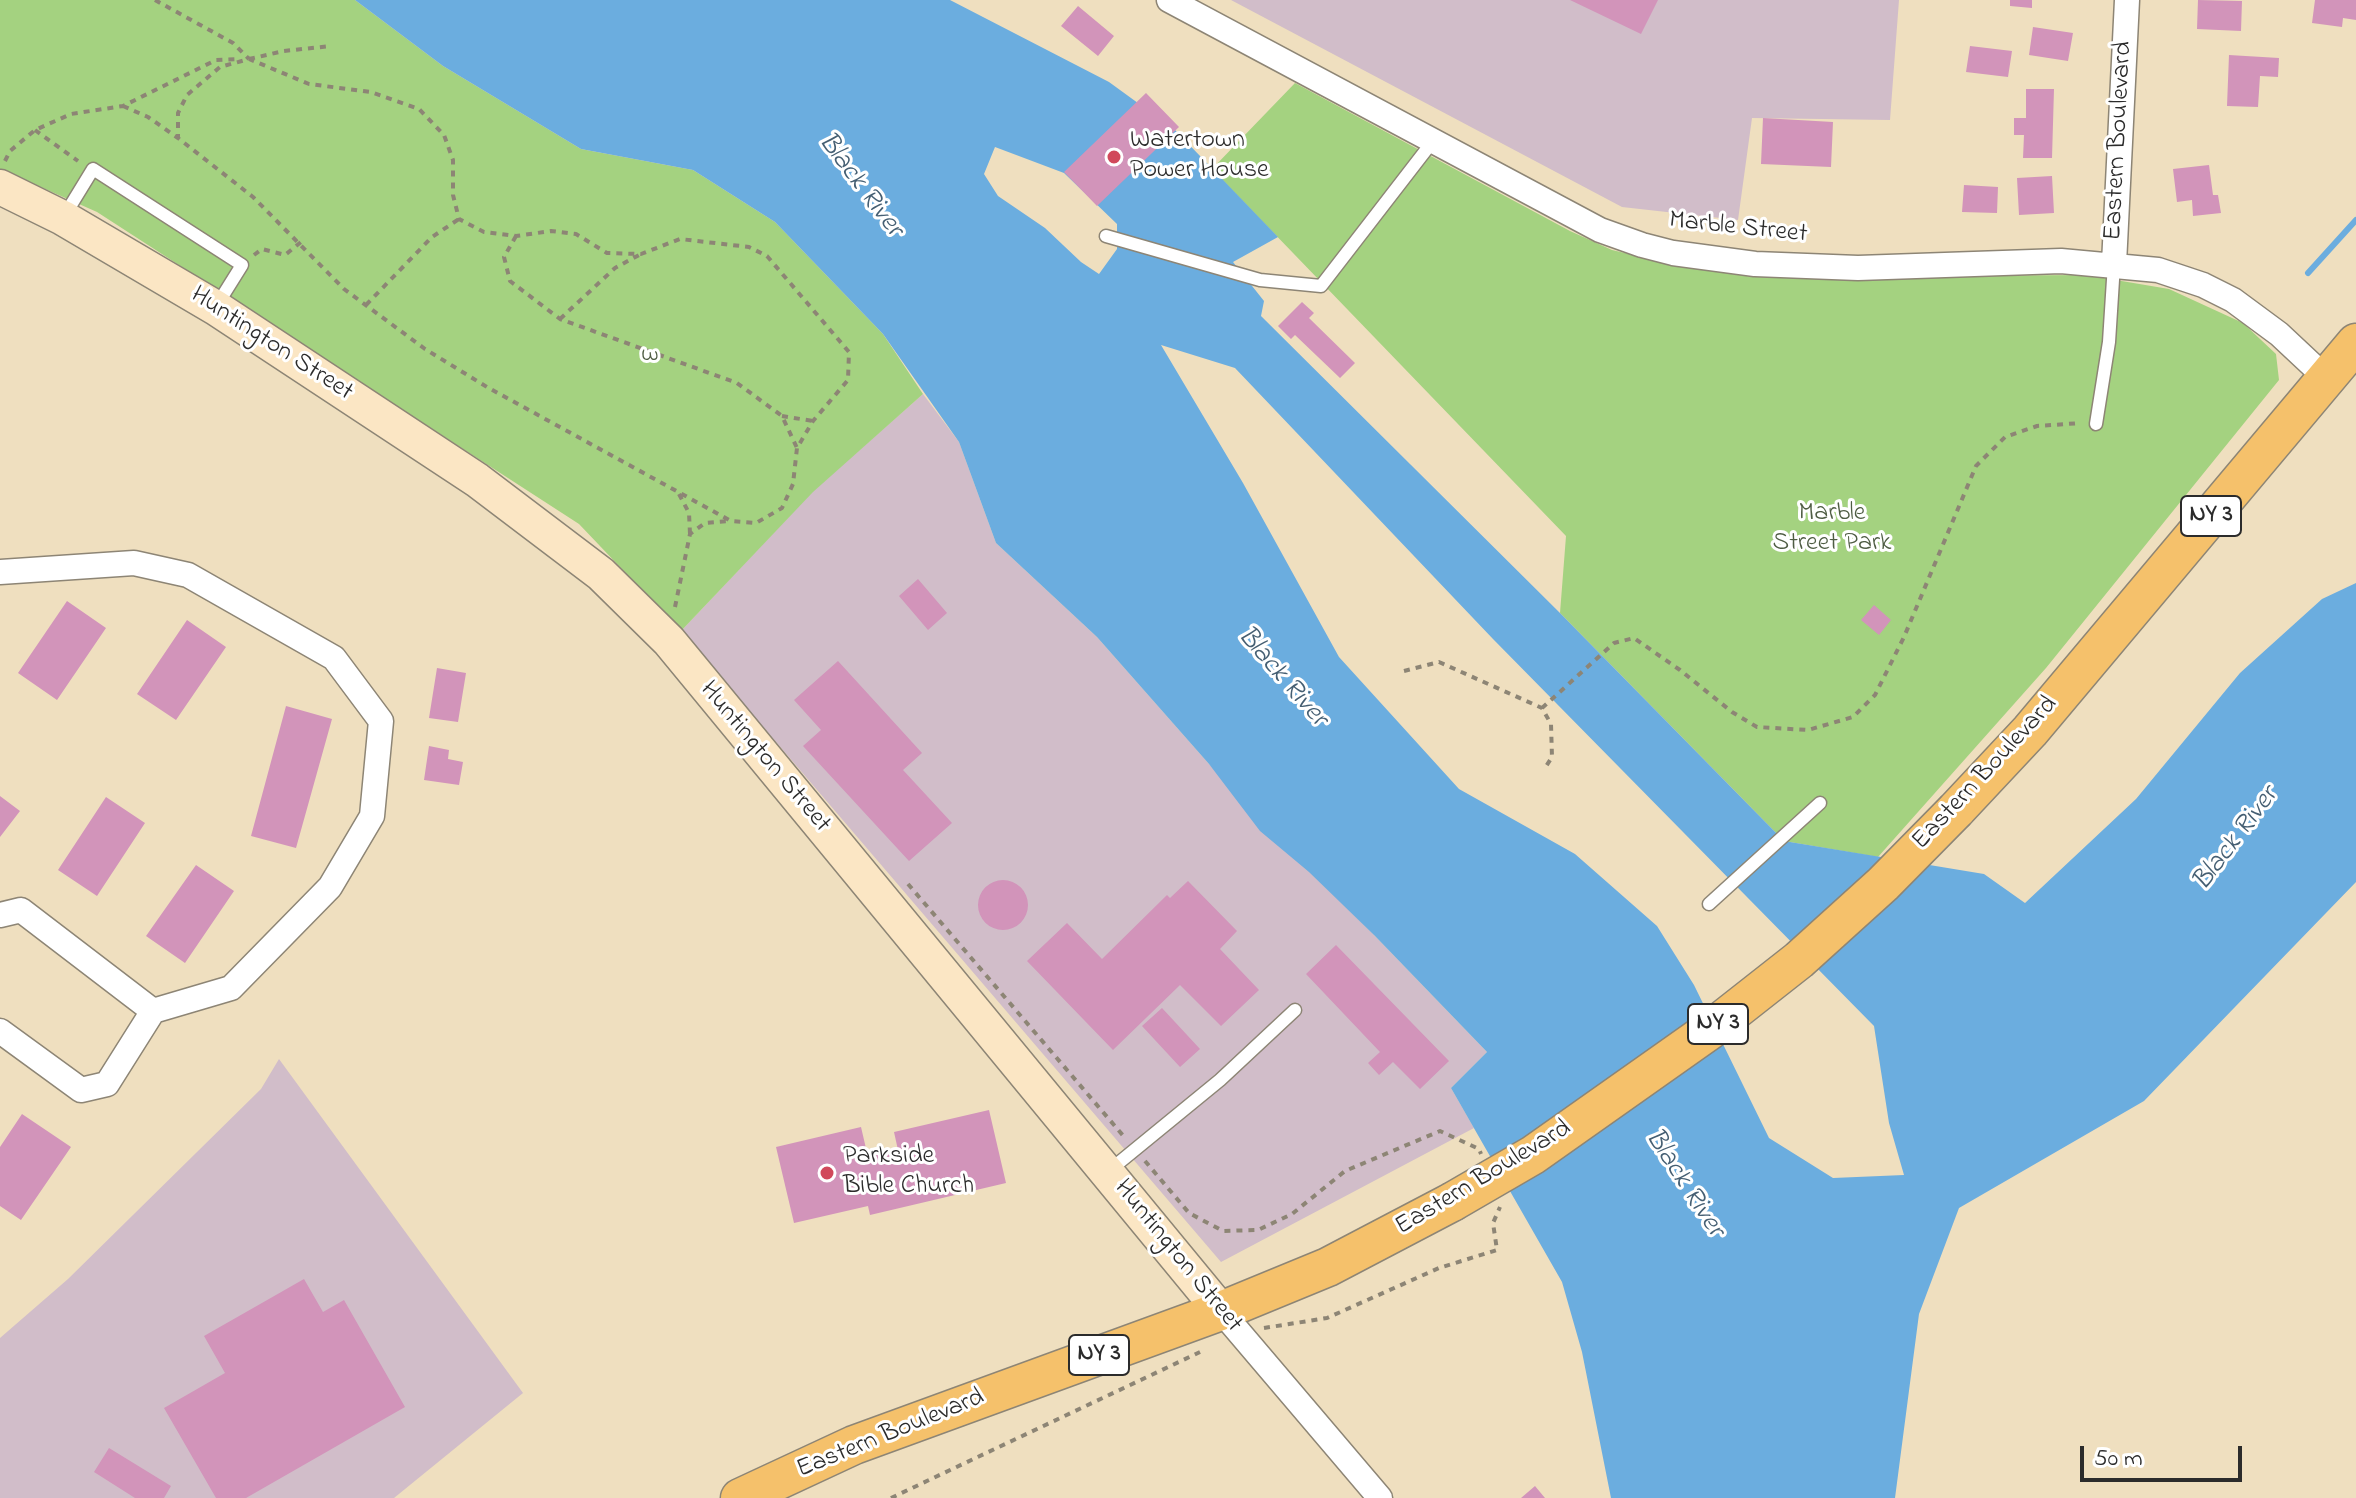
<!DOCTYPE html>
<style>
body{margin:0}
#map{position:relative;width:2356px;height:1498px;overflow:hidden;background:#efdfbf;font-family:"Indie Flower",sans-serif}
canvas{display:block}
.scale{position:absolute;left:2080px;top:1446px;width:162px;height:36px;box-sizing:border-box;border:4px solid #2b2b2b;border-top:0;padding-left:10px;font-size:24px;line-height:28px;white-space:nowrap;color:#2b2b2b;-webkit-text-stroke:6px #fff;paint-order:stroke}
</style>
<div id="map">
<canvas width="2356" height="1498"></canvas>
<div class="scale">50 m</div>
</div>
<script>
const ctx = document.querySelector('canvas').getContext('2d');
ctx.lineJoin = 'round';
function fillPath(path, color) {
  ctx.fillStyle = color;
  ctx.fill(path, 'evenodd');
}
function poly(rows) {
  const path = new Path2D();
  for (const r of rows) {
    if (r.length === 3) {
      path.moveTo(r[0] + r[2], r[1]);
      path.arc(r[0], r[1], r[2], 0, 2 * Math.PI);
      continue;
    }
    path.moveTo(r[0], r[1]);
    for (let i = 2; i < r.length; i += 2) path.lineTo(r[i], r[i + 1]);
  }
  return path;
}
function stroke(path, color, width, dash) {
  ctx.strokeStyle = color;
  ctx.lineWidth = width;
  ctx.lineCap = dash ? 'butt' : 'round';
  ctx.setLineDash(dash || []);
  ctx.stroke(path);
}
function label(font, color, halo, rows, align = 'center') {
  ctx.font = font + ' "Indie Flower",sans-serif';
  ctx.lineWidth = 6;
  ctx.setLineDash([]);
  ctx.textBaseline = 'middle';
  ctx.strokeStyle = halo;
  ctx.fillStyle = color;
  for (const [text, x, y, turn = 0] of rows) {
    ctx.save();
    ctx.translate(x, y);
    ctx.rotate((+turn || 0) * Math.PI / 180);
    ctx.textAlign = isNaN(turn) ? turn : align;
    if (halo) ctx.strokeText(text, 0, 0);
    ctx.fillText(text, 0, 0);
    ctx.restore();
  }
}
fillPath(poly([
 [1231,0,1899,0,1890,120,1752,118,1738,220,1622,207],
 [923,394,959,442,996,543,1097,637,1209,764,1487,1052,1451,1088,1474,1128,1221,1262,681,631,813,491],
 [279,1059,523,1393,394,1498,0,1498,0,1338,68,1279,261,1089]
]), '#d1bdc9');
fillPath(poly([
 [0,0,355,0,443,66,581,149,693,170,775,222,883,334,923,394,813,492,681,631,579,524,97,212,0,169],
 [1295,83,1570,231,1612,250,1681,266,1753,277,2086,275,2169,289,2243,323,2276,354,2279,380,2046,668,1878,857,1784,841,1560,613,1566,536,1212,169]
]), '#a4d280');
fillPath(poly([
 [355,0,950,0,1109,82,1175,130,1278,237,1233,262,1264,301,1261,316,1560,613,1784,841,1984,874,2025,903,2136,799,2240,673,2322,599,2356,583,2356,882,2144,1101,1959,1208,1919,1314,1895,1498,1611,1498,1582,1352,1562,1282,1451,1088,1487,1052,1375,936,1309,872,1260,831,1209,764,1097,637,996,543,959,442,883,334,775,222,693,170,581,149,443,66],
 [995,147,1064,173,1117,224,1117,249,1099,274,1081,262,1045,228,998,196,984,174],
 [1161,345,1235,368,1493,639,1874,1026,1889,1123,1904,1175,1833,1178,1769,1138,1694,985,1657,926,1575,854,1459,789,1339,657,1243,483]
]), '#6baddf');
stroke(poly([
 [2308,273,2356,220]
]), '#6baddf', 6);
fillPath(poly([
 [1570,0,1658,0,1641,34],
 [2010,0,2032,0,2032,8,2010,6],
 [2198,0,2242,1,2241,31,2197,29],
 [2315,0,2356,0,2356,20,2343,18,2342,27,2312,23],
 [1078,6,1114,36,1098,56,1061,26],
 [2033,27,2073,33,2068,61,2029,55],
 [1970,46,2012,51,2008,77,1966,72],
 [2229,55,2279,58,2278,77,2260,76,2258,107,2227,106],
 [2026,89,2054,89,2052,158,2023,158,2024,135,2014,135,2014,118,2026,118],
 [1146,93,1179,127,1097,206,1064,172],
 [1763,118,1833,122,1831,167,1761,164],
 [2209,165,2213,195,2218,195,2221,213,2193,216,2192,200,2177,202,2173,169],
 [2052,176,2054,213,2019,215,2017,178],
 [1964,185,1998,187,1997,213,1962,212],
 [1302,302,1314,313,1309,318,1355,363,1340,378,1295,335,1291,339,1278,326],
 [918,579,947,613,928,630,899,596],
 [67,601,106,628,57,700,18,673],
 [1874,605,1891,620,1879,635,1861,620],
 [187,620,226,647,176,720,137,694],
 [838,661,922,753,903,770,952,823,909,861,803,746,821,730,794,700],
 [437,668,466,673,458,722,429,718],
 [286,706,332,719,296,848,251,836],
 [429,746,449,750,448,759,463,762,459,785,424,780],
 [0,796,20,811,0,837],
 [106,797,145,823,97,896,58,870],
 [196,865,234,891,185,963,146,936],
 [1003,905,25],
 [1188,881,1237,931,1220,949,1259,990,1221,1026,1180,985,1113,1050,1027,961,1067,923,1102,959,1167,895,1170,898],
 [1336,945,1449,1061,1420,1089,1393,1062,1379,1075,1368,1063,1380,1052,1306,974],
 [1162,1008,1200,1049,1180,1067,1142,1026],
 [989,1110,1006,1183,870,1215,868,1206,794,1223,776,1147,861,1127,868,1157,898,1150,894,1132],
 [22,1114,71,1147,21,1220,0,1206,0,1147],
 [304,1279,323,1312,344,1300,405,1407,246,1498,216,1498,164,1408,225,1373,204,1336],
 [109,1448,171,1486,164,1498,135,1498,94,1472],
 [1535,1486,1545,1498,1521,1498]
]), '#d294ba');
const lane = poly([
 [63,218,93,169,242,265,217,305],
 [1106,236,1260,280,1321,286,1433,141],
 [2096,424,2109,342,2114,264],
 [1709,904,1820,803],
 [1110,1170,1220,1080,1295,1010]
]);
const street = poly([
 [1169,0,1600,230,1642,245,1673,253,1755,264,1858,268,2061,261,2158,270,2203,285,2233,300,2279,334,2326,378],
 [2114,264,2127,0],
 [0,572,134,563,188,575,334,658,381,721,372,816,330,887,231,988,153,1011,107,1084,81,1090,0,1031],
 [0,915,21,910,153,1011],
 [1221,1311,1380,1498]
]);
const secondary = poly([
 [0,187,63,218,216,308,477,480,601,574,669,641,1221,1311]
]);
const primary = poly([
 [1956,810,2030,731,2356,343],
 [740,1498,854,1445,1221,1311,1328,1267,1452,1202]
]);
stroke(lane, '#8d8575', 15);
stroke(street, '#8d8575', 27);
stroke(secondary, '#8d8575', 37);
stroke(primary, '#8d8575', 41);
stroke(poly([
 [155,0,233,43,249,59],
 [249,59,284,51,331,46],
 [123,106,148,117,178,138,253,197,344,289,425,349,487,387,731,521,756,523,782,508,793,484,797,448,813,421,848,380,849,352,767,256,749,247,680,239,641,254,607,253,576,234,551,231,516,236,484,232,459,219,453,195,453,160,444,135,419,109,371,92,309,84,249,59,220,67,187,95,178,113,178,138],
 [35,130,78,161],
 [5,161,10,151,35,130,71,114,123,106,216,60,240,59],
 [516,236,504,257,510,281,560,319,737,383,782,416,797,448],
 [254,255,262,249,285,255,301,242],
 [366,305,432,237,459,219],
 [560,319,615,268,639,255],
 [782,416,813,421],
 [679,494,689,513,690,534],
 [675,607,690,534,705,523,730,521],
 [1404,671,1439,662,1542,708,1551,724,1552,757,1545,768],
 [1542,708,1614,643,1634,638,1680,670,1732,712,1757,727,1808,730,1853,717,1875,695,1904,637,1976,466,2005,437,2037,426,2081,423],
 [908,884,1126,1139],
 [1145,1161,1189,1213,1223,1231,1258,1230,1292,1214,1345,1171,1440,1131,1479,1149,1481,1154],
 [1264,1328,1327,1318,1439,1268,1497,1250,1493,1223,1500,1207],
 [891,1498,1200,1352]
]), '#8d8575', 4, [6, 6]);
stroke(lane, '#fff', 12);
stroke(street, '#fff', 24);
stroke(secondary, '#fbe6c4', 34);
stroke(primary, '#f5c16b', 38);
const primaryBridge = poly([
 [1452,1202,1533,1155,1710,1030,1799,960,1883,884,1956,810]
]);
stroke(primaryBridge, '#8d8575', 41, []);
stroke(primaryBridge, '#f5c16b', 38);
for (const [x, y, r, color] of [
 [1114,157,8,"#d1495b"],
 [827,1173,8,"#d1495b"]
]) {
  const dot = new Path2D();
  dot.arc(x, y, r, 0, 2 * Math.PI);
  ctx.fillStyle = color;
  ctx.fill(dot);
  stroke(dot, '#fff', 3);
}
for (const [x, y, w] of [
 [2211,516,60],
 [1718,1024,60],
 [1099,1355,60]
]) {
  const box = new Path2D();
  box.roundRect(x - w / 2, y - 20, w, 40, 6);
  ctx.fillStyle = '#fff';
  ctx.fill(box);
  stroke(box, '#2b2b2b', 2);
}
label('bold 24px', '#2b2b2b', null, [
 ["NY 3",2211,516],
 ["NY 3",1718,1024],
 ["NY 3",1099,1355]
]);
label('26px', '#2b2b2b', '#fff', [
 ["Eastern Boulevard",2120,141,-87],
 ["Marble Street",1738,229,6],
 ["Huntington Street",271,345,33],
 ["Huntington Street",764,758,50],
 ["Eastern Boulevard",1986,774,-47],
 ["Eastern Boulevard",1484,1179,-31],
 ["Huntington Street",1177,1257,51],
 ["Eastern Boulevard",891,1435,-22]
]);
label('26px', '#2b2b2b', '#fff', [
 ["Watertown",1130,142],
 ["Power House",1130,172],
 ["Parkside",843,1158],
 ["Bible Church",843,1188]
], 'left');
label('26px', '#4f5d44', '#fff', [
 ["w",650,356],
 ["Marble",1832,515],
 ["Street Park",1832,545]
]);
label('italic 28px', '#455f73', '#fff', [
 ["Black River",859,186,53],
 ["Black River",1281,678,49],
 ["Black River",2237,840,-53],
 ["Black River",1683,1184,57]
]);
</script>
